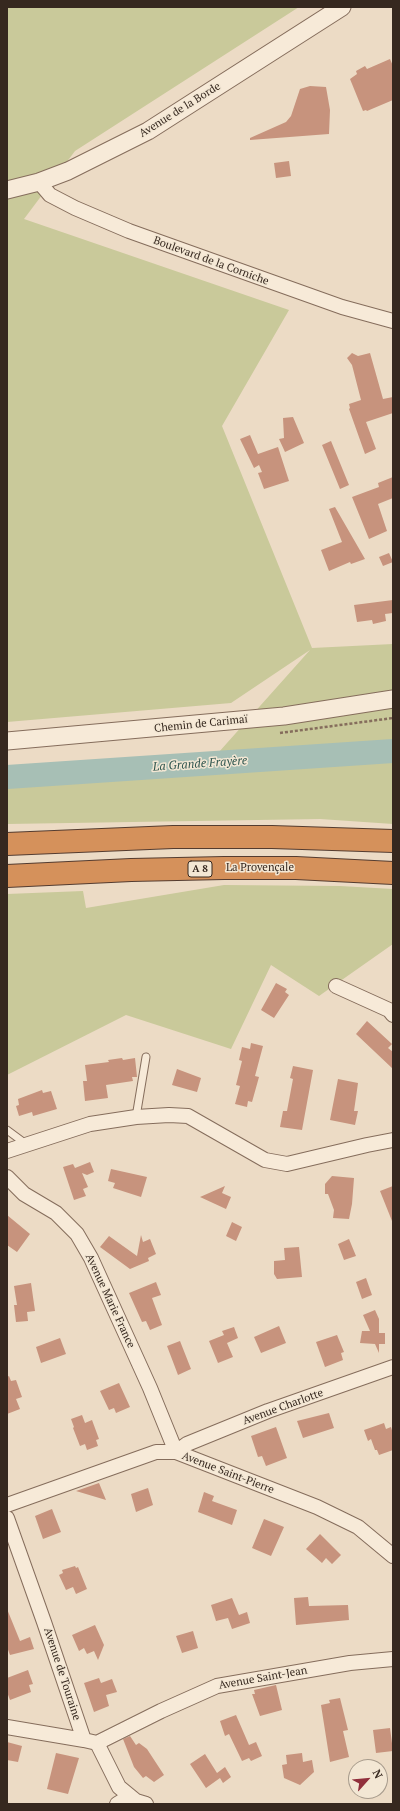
<!DOCTYPE html>
<meta charset="utf-8">
<style>
body{margin:0}
#map{position:relative;width:400px;height:1811px;overflow:hidden;background:#ecdbc5;font-family:"PT Serif",serif}
canvas{display:block}
.frame{position:absolute;inset:0;border:8px solid #36281f;pointer-events:none}
.north{position:absolute;left:348px;top:1759px;width:40px;height:40px;box-sizing:border-box;background:#f3e7d4;border:1px solid #a79b8c;border-radius:50%;rotate:63deg;font-size:11px;font-weight:700;line-height:16px;text-align:center;color:#36281f}
.north::after{content:'';display:block;margin:auto;width:14px;height:18px;background:#91303c;clip-path:polygon(50% 0,100% 100%,50% 72%,0 100%)}
</style>
<div id="map">
<canvas width="400" height="1811"></canvas>
<div class="frame"></div>
<div class="north">N</div>
</div>
<script>
const ctx = document.querySelector('canvas').getContext('2d');
ctx.lineJoin = 'round';
function fillPath(path, color) {
  ctx.fillStyle = color;
  ctx.fill(path, 'evenodd');
}
function poly(rows) {
  const path = new Path2D();
  for (const r of rows) {
    path.moveTo(r[0], r[1]);
    for (let i = 2; i < r.length; i += 2) path.lineTo(r[i], r[i + 1]);
  }
  return path;
}
function stroke(path, color, width, dash) {
  ctx.strokeStyle = color;
  ctx.lineWidth = width;
  ctx.lineCap = dash ? 'butt' : 'round';
  ctx.setLineDash(dash || []);
  ctx.stroke(path);
}
function label(font, color, halo, rows, align = 'center') {
  ctx.font = font + ' "PT Serif",serif';
  ctx.lineWidth = 3;
  ctx.setLineDash([]);
  ctx.textBaseline = 'middle';
  ctx.strokeStyle = halo;
  ctx.fillStyle = color;
  for (const [text, x, y, turn = 0] of rows) {
    ctx.save();
    ctx.translate(x, y);
    ctx.rotate((+turn || 0) * Math.PI / 180);
    ctx.textAlign = isNaN(turn) ? turn : align;
    if (halo) ctx.strokeText(text, 0, 0);
    ctx.fillText(text, 0, 0);
    ctx.restore();
  }
}
fillPath(poly([
 [7,7,299,7,75,151,24,219,289,310,222,426,312,648,393,644,393,824,320,819,7,824,7,785,202,771,310,650,231,703,7,722],
 [224,885,340,886,393,889,393,944,319,996,271,965,231,1049,126,1015,7,1075,7,894,83,891,86,908]
]), '#c9c99a');
stroke(poly([
 [7,777,393,751]
]), '#a7bfb5', 24);
fillPath(poly([
 [390,59,393,66,393,100,367,111,366,110,363,111,350,79,357,74,356,71,365,66,367,69],
 [310,86,326,87,330,110,329,134,250,140,250,138,286,122,291,116,300,89],
 [289,161,291,176,276,178,274,163],
 [352,353,358,356,370,353,383,399,393,397,393,413,366,422,376,449,365,454,349,409,350,408,349,404,361,400,352,365,347,358],
 [293,417,304,443,285,452,279,439,284,438,283,418],
 [250,435,258,454,278,447,289,481,264,489,258,473,262,472,259,465,254,468,240,439],
 [331,441,349,485,340,489,322,445],
 [393,477,393,498,378,504,387,531,369,539,352,497,379,487,378,483],
 [335,507,365,559,351,564,350,562,329,571,321,550,342,542,329,509],
 [389,553,393,562,383,566,379,557],
 [393,600,393,613,385,614,386,621,373,624,372,620,357,622,354,605],
 [276,983,287,989,285,992,289,995,274,1018,261,1010],
 [367,1021,392,1044,388,1048,393,1052,393,1069,356,1034],
 [251,1043,263,1046,255,1076,259,1077,252,1102,248,1101,247,1107,235,1104,240,1086,236,1085,242,1061,239,1060,242,1047,250,1049],
 [122,1058,123,1060,135,1058,137,1077,132,1077,133,1081,106,1085,108,1098,85,1101,83,1081,87,1081,85,1065,109,1062,108,1060],
 [293,1066,313,1070,302,1130,280,1127,283,1111,287,1111,293,1079,290,1078],
 [177,1069,201,1078,197,1092,172,1085],
 [338,1079,358,1083,354,1111,358,1111,355,1125,330,1120],
 [42,1090,43,1093,51,1091,57,1109,33,1116,32,1112,19,1116,16,1106,19,1105,18,1099],
 [90,1162,94,1172,87,1175,82,1173,88,1187,83,1189,86,1196,74,1200,63,1167,73,1164,75,1168],
 [111,1169,147,1177,141,1197,113,1188,115,1183,108,1181],
 [332,1176,354,1178,352,1204,349,1219,333,1218,334,1210,328,1194,325,1194,325,1184],
 [225,1186,222,1193,231,1197,226,1209,200,1197],
 [393,1186,393,1221,392,1221,380,1191],
 [7,1215,30,1234,17,1252,7,1245],
 [232,1222,242,1227,236,1241,226,1236],
 [141,1235,143,1242,150,1239,156,1254,148,1258,149,1261,130,1269,100,1247,109,1236,137,1256],
 [349,1239,356,1256,344,1260,338,1244],
 [299,1247,302,1277,277,1279,274,1274,274,1261,285,1260,284,1248],
 [366,1278,372,1295,362,1299,356,1282],
 [156,1282,161,1295,152,1298,162,1325,150,1330,146,1321,142,1322,129,1293],
 [31,1283,35,1311,27,1312,28,1321,16,1322,14,1305,17,1305,14,1286],
 [375,1310,379,1319,379,1333,385,1333,385,1344,379,1344,379,1353,375,1344,360,1343,362,1331,370,1331,363,1315],
 [279,1326,286,1343,261,1353,254,1337],
 [234,1327,238,1338,227,1343,233,1357,218,1363,209,1341,224,1335,222,1331],
 [337,1335,344,1352,341,1353,343,1360,325,1367,316,1342],
 [60,1338,66,1354,41,1363,36,1347],
 [180,1341,191,1369,178,1375,167,1346],
 [9,1376,11,1381,16,1380,22,1397,16,1399,20,1409,7,1414,7,1377],
 [119,1383,130,1407,116,1413,114,1408,109,1410,100,1391],
 [329,1413,334,1428,303,1438,297,1421],
 [82,1415,85,1423,92,1420,99,1439,96,1440,98,1446,87,1450,85,1444,80,1446,73,1428,74,1427,71,1419],
 [384,1423,386,1429,391,1427,393,1434,393,1450,379,1455,377,1450,375,1450,371,1439,368,1441,364,1430],
 [276,1427,287,1458,266,1466,262,1456,258,1457,251,1436],
 [99,1483,106,1500,76,1491],
 [148,1488,153,1505,136,1512,131,1494],
 [204,1492,214,1496,212,1501,237,1510,232,1525,198,1512],
 [52,1509,61,1532,43,1539,35,1516],
 [264,1519,284,1527,271,1556,252,1548],
 [320,1534,341,1555,332,1564,326,1558,322,1563,306,1549],
 [75,1566,76,1568,78,1567,87,1589,76,1594,73,1587,66,1590,59,1575,63,1573,62,1570],
 [308,1597,309,1606,348,1605,349,1620,296,1625,294,1598],
 [232,1598,239,1615,247,1612,250,1623,232,1629,228,1618,216,1621,211,1605],
 [7,1609,20,1641,30,1637,34,1649,10,1655,7,1647],
 [95,1625,104,1645,98,1660,94,1651,87,1654,84,1648,79,1651,72,1635],
 [193,1631,198,1648,182,1653,176,1636],
 [28,1670,33,1684,29,1685,31,1692,10,1700,7,1692,7,1678],
 [99,1678,101,1683,112,1679,117,1692,106,1695,109,1706,94,1712,84,1683],
 [276,1685,282,1710,260,1716,252,1694,255,1694,254,1690],
 [340,1698,348,1730,343,1731,349,1757,330,1762,321,1705,330,1703,329,1700],
 [236,1715,249,1745,256,1742,262,1756,251,1761,249,1758,242,1761,229,1734,225,1736,220,1721],
 [390,1728,393,1751,376,1753,373,1730],
 [130,1736,136,1745,139,1743,147,1749,164,1775,154,1782,146,1776,143,1778,134,1767,123,1739],
 [7,1742,22,1746,18,1762,7,1760],
 [56,1753,79,1758,68,1794,47,1789],
 [302,1753,303,1762,312,1760,314,1772,300,1785,284,1778,282,1765,287,1764,286,1755],
 [205,1754,217,1773,225,1767,231,1777,223,1783,220,1778,206,1788,190,1764]
]), '#c7937d');
const service = poly([
 [136,1117,146,1057],
 [7,1130,26,1144]
]);
const minor = poly([
 [39,182,50,195,75,208,129,231,342,307,393,321],
 [336,986,389,1010,393,1015],
 [7,1151,90,1124,136,1117,169,1115,188,1116,265,1160,287,1164,367,1145,393,1140],
 [7,1177,24,1194,56,1213,77,1234,91,1258,150,1388,176,1452,187,1444,268,1411,393,1367],
 [7,1505,156,1452,176,1452,317,1507,358,1527,393,1556],
 [7,1518,44,1622,84,1740,97,1743,119,1787,136,1801,146,1804],
 [7,1727,84,1740],
 [97,1743,161,1711,217,1686,350,1663,393,1659],
 [117,1804,130,1796]
]);
const tertiary = poly([
 [7,190,39,182,68,171,148,131,342,7],
 [7,741,284,716,393,699]
]);
const motorway = poly([
 [7,844,173,837,272,837,393,841],
 [7,876,131,870,224,868,296,868,393,873]
]);
stroke(service, '#856d5c', 9);
stroke(minor, '#856d5c', 16);
stroke(tertiary, '#856d5c', 19);
stroke(motorway, '#543c30', 24);
stroke(poly([
 [280,733,393,718]
]), '#856d5c', 2.5, [3, 2]);
stroke(service, '#f7ead8', 7);
stroke(minor, '#f7ead8', 14);
stroke(tertiary, '#f7ead8', 17);
stroke(motorway, '#d5915b', 22);
for (const [x, y, w] of [
 [200,869,24]
]) {
  const box = new Path2D();
  box.roundRect(x - w / 2, y - 8, w, 16, 3);
  ctx.fillStyle = '#f3e7d4';
  ctx.fill(box);
  stroke(box, '#36281f', 1);
}
label('bold 10px', '#36281f', null, [
 ["A 8",200,869]
]);
label('11px', '#36281f', '#f3e7d4', [
 ["Avenue de la Borde",180,110,-32],
 ["Boulevard de la Corniche",211,261,20],
 ["Chemin de Carimaï",201,724,-6],
 ["La Provençale",260,868],
 ["Avenue Marie France",110,1301,65],
 ["Avenue Charlotte",283,1407,-20],
 ["Avenue Saint-Pierre",228,1473,21],
 ["Avenue de Touraine",62,1674,72],
 ["Avenue Saint-Jean",263,1678,-10]
]);
label('italic 12px', '#2f554e', '#f3e7d4', [
 ["La Grande Frayère",200,764,-4]
]);
</script>
